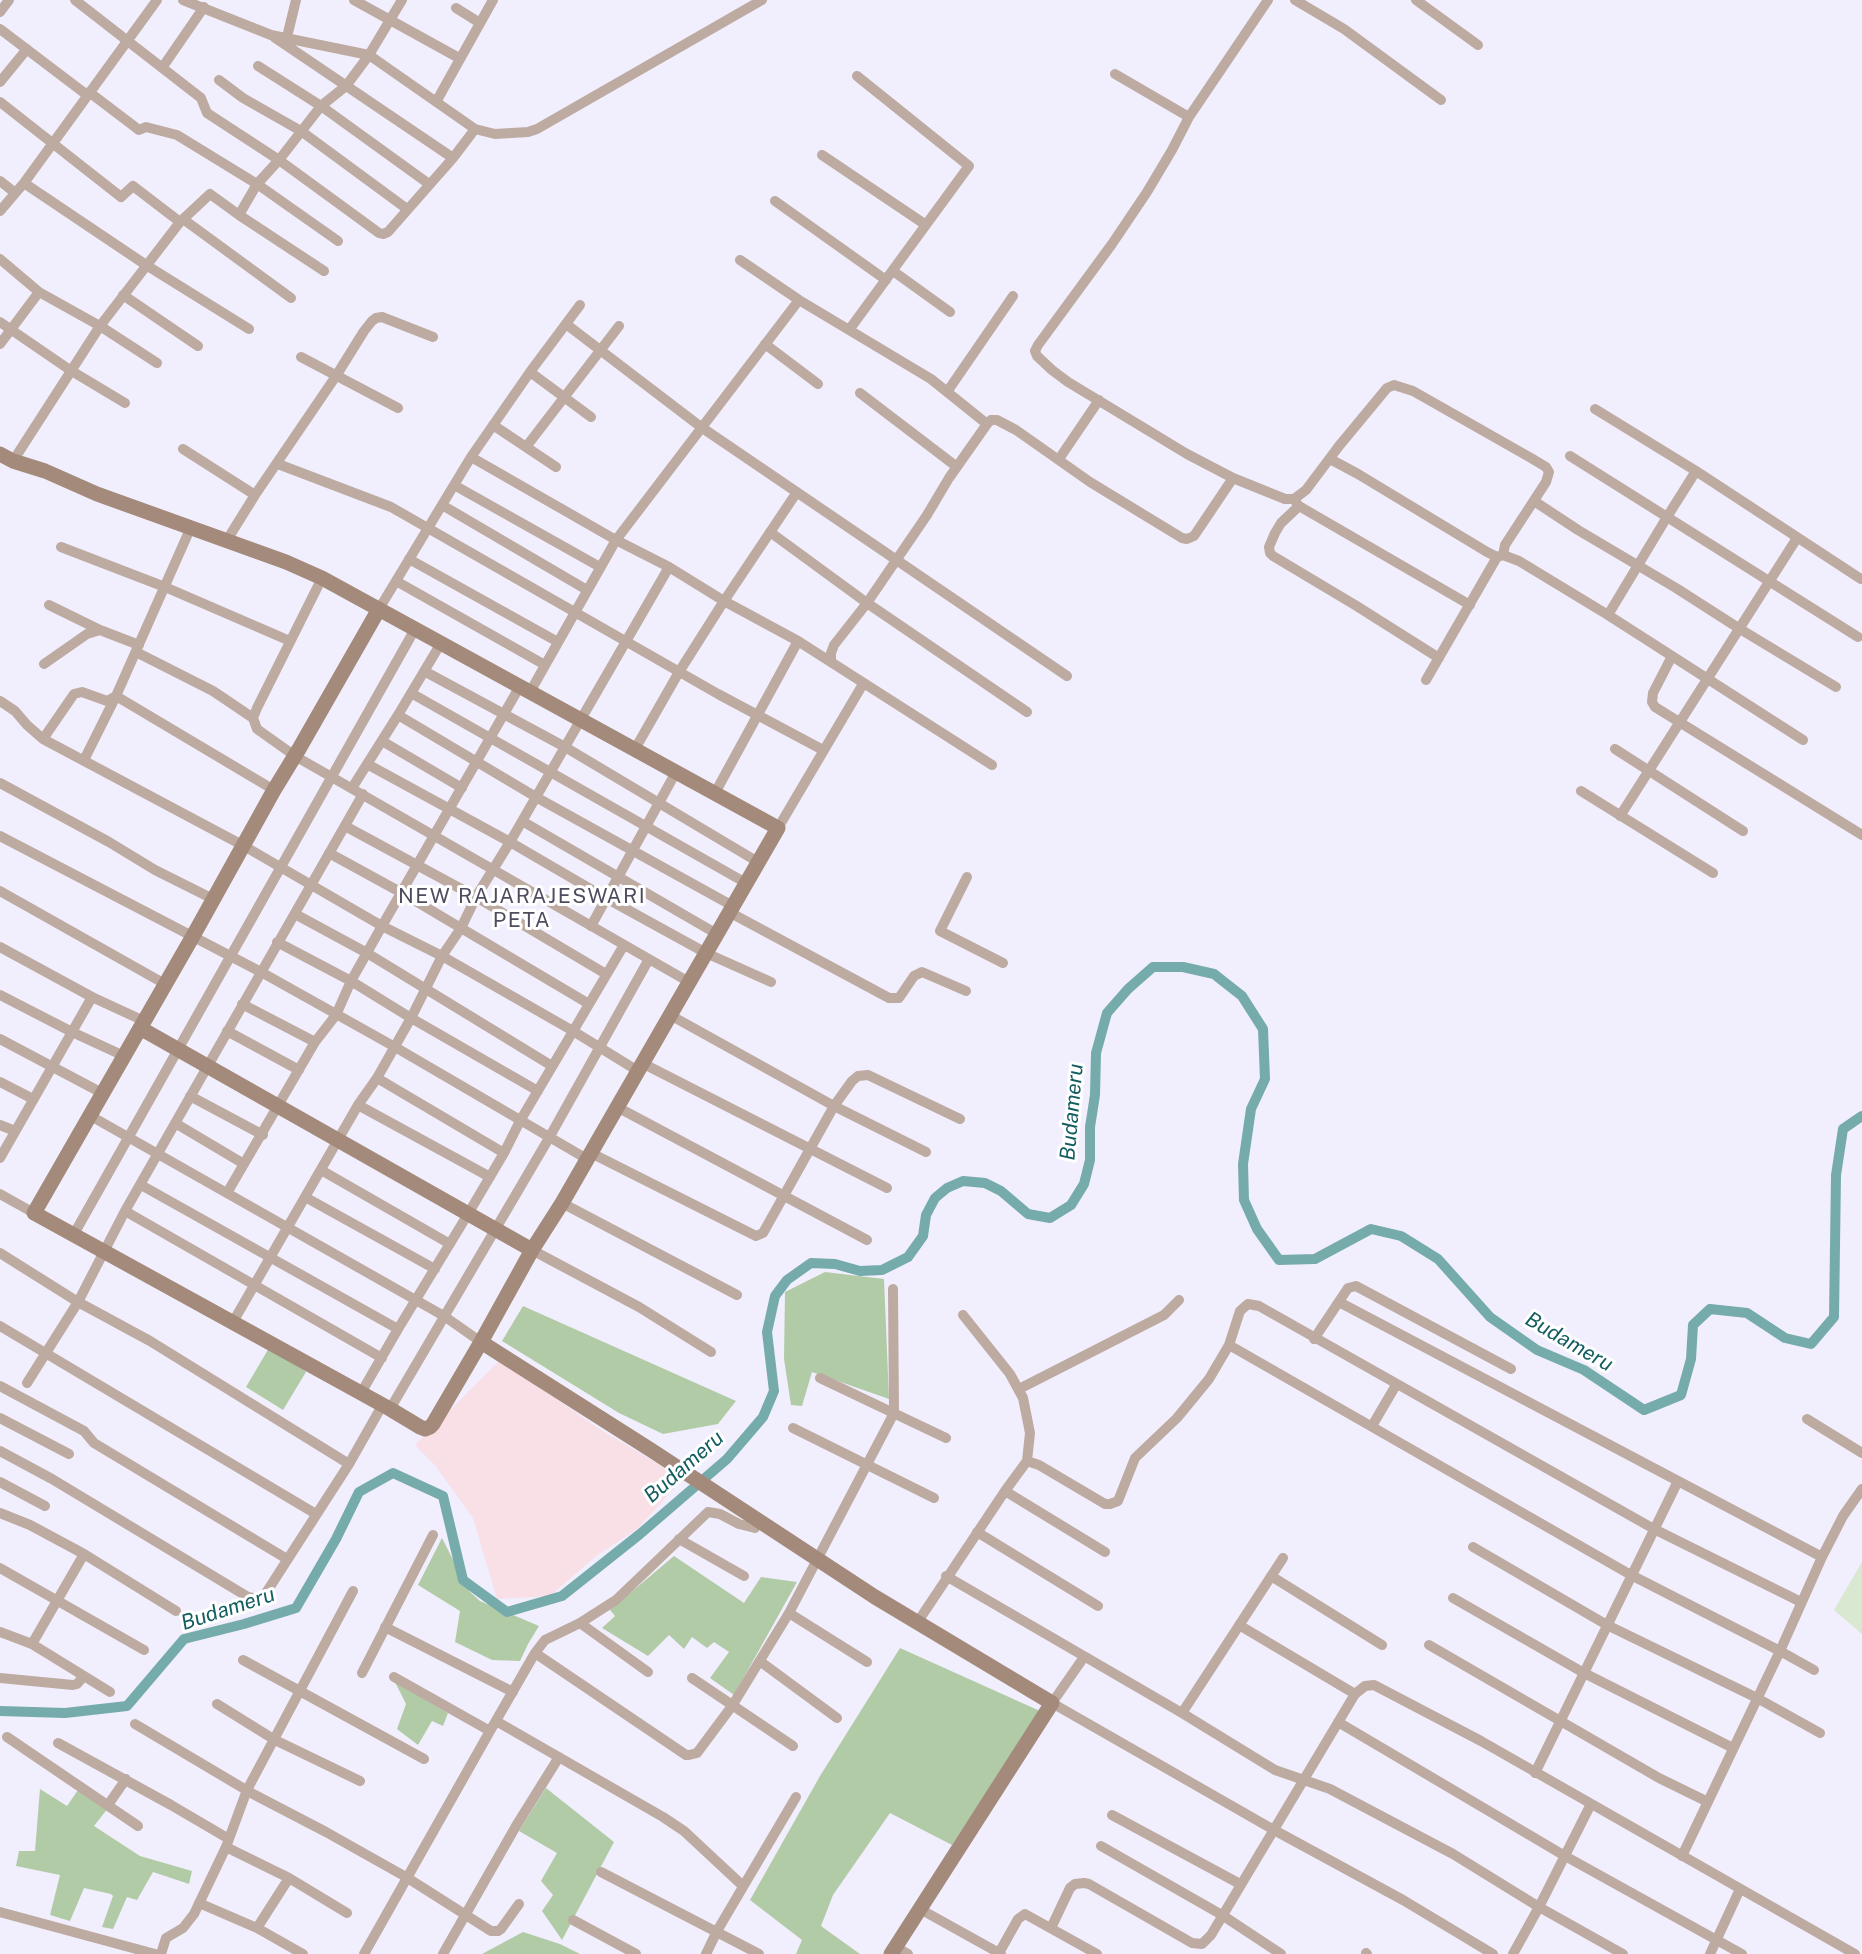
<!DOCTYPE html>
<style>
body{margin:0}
canvas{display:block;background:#f1eefd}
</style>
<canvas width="1862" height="1954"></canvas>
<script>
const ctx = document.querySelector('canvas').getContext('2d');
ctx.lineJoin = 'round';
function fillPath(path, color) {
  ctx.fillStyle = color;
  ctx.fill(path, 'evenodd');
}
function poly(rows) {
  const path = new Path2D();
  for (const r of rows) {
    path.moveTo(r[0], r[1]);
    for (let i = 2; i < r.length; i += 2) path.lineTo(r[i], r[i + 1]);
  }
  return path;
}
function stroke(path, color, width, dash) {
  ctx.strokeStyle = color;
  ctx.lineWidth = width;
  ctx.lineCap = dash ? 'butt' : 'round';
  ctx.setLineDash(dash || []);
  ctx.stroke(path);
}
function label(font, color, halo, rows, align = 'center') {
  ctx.font = font + ' "Public Sans",sans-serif';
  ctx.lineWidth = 6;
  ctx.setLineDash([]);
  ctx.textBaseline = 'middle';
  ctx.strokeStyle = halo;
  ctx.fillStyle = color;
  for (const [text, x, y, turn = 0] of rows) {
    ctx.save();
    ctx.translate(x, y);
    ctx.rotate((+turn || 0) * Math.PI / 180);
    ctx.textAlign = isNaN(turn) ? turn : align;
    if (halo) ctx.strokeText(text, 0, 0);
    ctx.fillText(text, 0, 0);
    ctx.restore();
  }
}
fillPath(poly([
 [500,1360,601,1430,658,1464,681,1481,637,1529,596,1556,550,1596,497,1599,473,1518,434,1464,415,1445]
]), '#f9dfe6');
fillPath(poly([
 [1862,1562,1862,1634,1834,1610]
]), '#d8e8d1');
fillPath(poly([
 [825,1272,884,1279,889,1399,812,1372,802,1406,791,1405,784,1359,785,1292],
 [523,1306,736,1401,718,1424,663,1434,619,1413,502,1341],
 [269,1348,298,1364,306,1372,283,1410,246,1387],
 [442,1538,469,1591,480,1601,539,1626,528,1644,520,1661,492,1660,455,1642,460,1611,418,1585],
 [674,1556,744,1603,761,1577,797,1582,734,1695,710,1678,729,1652,714,1642,707,1648,692,1637,684,1649,669,1635,648,1656,602,1628,615,1616,610,1610],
 [900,1648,1040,1711,952,1845,890,1813,833,1895,821,1926,860,1954,796,1954,802,1940,750,1900,820,1776],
 [395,1682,448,1713,443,1726,432,1721,418,1745,397,1729,406,1704],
 [546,1788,614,1842,562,1940,542,1911,553,1895,541,1881,557,1853,519,1831],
 [40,1789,67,1806,78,1790,108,1808,94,1826,140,1856,192,1871,189,1884,153,1872,137,1900,127,1897,113,1929,102,1927,113,1896,111,1894,84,1888,70,1921,50,1915,60,1875,16,1866,19,1851,35,1851],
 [523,1932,560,1944,580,1954,482,1954]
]), '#b2cba7');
stroke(poly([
 [0,1711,65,1713,127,1706,184,1639,244,1624,296,1608,336,1539,359,1492,393,1473,443,1496,463,1580,507,1612,562,1596,640,1534,727,1459,763,1417,774,1391,767,1332,775,1296,787,1280,811,1263,835,1264,860,1271,882,1270,908,1257,923,1236,926,1215,935,1198,947,1188,963,1181,985,1183,1001,1191,1028,1214,1050,1218,1071,1205,1084,1184,1090,1160,1090,1127,1095,1095,1096,1053,1107,1013,1128,989,1153,967,1183,967,1214,974,1242,996,1263,1029,1265,1079,1251,1109,1243,1164,1244,1200,1257,1229,1279,1260,1315,1259,1371,1229,1401,1236,1438,1259,1490,1317,1537,1350,1584,1370,1644,1410,1681,1395,1691,1359,1693,1325,1710,1309,1747,1313,1785,1338,1811,1344,1834,1317,1836,1175,1843,1129,1862,1116]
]), '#76abac', 10);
stroke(poly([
 [75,0,201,98,207,113,279,160,379,233,383,234,388,232,453,158,475,129],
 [183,0,271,35,369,55,475,129,495,134,528,132,537,129,762,0],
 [354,0,459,58],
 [1268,0,1189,117,1172,150,1147,192,1112,244,1038,345,1035,351,1037,356,1052,370,1068,382,1187,454,1233,478,1285,499,1294,499,1306,490,1339,446,1387,388,1394,385,1413,391,1531,458,1546,467,1549,472,1546,482,1505,545,1503,555],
 [1295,0,1344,29,1441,100],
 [1416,0,1478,45],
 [456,8,480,23],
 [0,12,9,0],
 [0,29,87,95],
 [274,37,453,158],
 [287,37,296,0],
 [258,66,321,106,429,184],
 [162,68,204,7],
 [1115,74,1189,117],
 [219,80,243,98,301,131,407,209],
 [0,82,27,49],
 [89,92,139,130,146,127,177,135,257,184,338,241],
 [0,102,121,197,133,186,180,222],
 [436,102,493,0],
 [822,155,926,225],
 [0,181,14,192],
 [24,183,146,265,249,329],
 [775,201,886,280],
 [0,211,24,183,157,0],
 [239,215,324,271],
 [183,219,291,298],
 [0,259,39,292,100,326,157,363],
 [740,260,799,300,931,379,987,424],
 [893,271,950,312],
 [123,295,198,346],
 [0,322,70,370,125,403],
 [566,324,701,427,1067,676],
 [849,330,969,166,857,76],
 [0,344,39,292],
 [765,344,818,384],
 [301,357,398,408],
 [530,372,591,417],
 [947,392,1013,296],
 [860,393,957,467],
 [1595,409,1696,471,1861,579],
 [493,425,556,467],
 [526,447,619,326],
 [183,449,255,495],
 [1570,456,1858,637],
 [471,457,616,540,669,567,724,601,798,641,992,765],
 [1059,459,1099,400],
 [1330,459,1358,474,1487,552,1497,557,1503,555,1519,561,1608,615,1803,740],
 [13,461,100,326,180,222,210,194,239,215,257,184,279,160,321,106,346,86,369,55,402,0],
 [278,464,391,507,718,694,823,750],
 [454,485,600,567],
 [1295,501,1299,506,1470,605],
 [1534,501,1578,530,1676,588,1740,629,1836,687],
 [442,505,587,590],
 [1299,506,1281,523,1275,533,1269,547,1270,553,1273,556,1355,605,1439,658],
 [770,532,867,603,1027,712],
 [227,540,255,495,336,376,364,331,372,321,376,318,382,317,433,337],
 [61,547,165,587,290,641],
 [409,559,558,642],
 [322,578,257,708,253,718,257,729,295,756,689,982],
 [396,581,545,665],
 [49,605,100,630],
 [379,609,471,457,530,372,580,305],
 [1608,615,1667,517,1696,471],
 [136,652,213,691,253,718],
 [1672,656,1653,693,1652,702,1655,707,1862,835],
 [831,661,831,653,834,645,867,603,927,515,949,478,987,424,991,420,997,420,1016,430,1090,482,1182,538,1187,539,1194,536,1233,478],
 [44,664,87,634,100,630,139,645],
 [424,671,565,747,758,862],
 [1426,680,1497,557],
 [530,692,616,540,799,300],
 [411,693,746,883],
 [0,701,15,711,27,725,43,739,244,846,382,926,442,956,573,1031,638,1071],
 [398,715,441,643],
 [43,739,74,694,82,692,107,701,116,696,274,790],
 [382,741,462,788],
 [635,749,679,672,724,601,797,492],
 [1615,749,1743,831],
 [84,760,116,696,191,527],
 [367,764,510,842,606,898,706,953,771,982],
 [0,783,109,842,155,870,213,899],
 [352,788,398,715,536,797,733,906],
 [1581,791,1713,873],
 [715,793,798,641],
 [1620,816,1797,538],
 [522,821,717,934],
 [345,826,476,897,606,974],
 [778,828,863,684],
 [0,836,261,972,395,1047,587,1159],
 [329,853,402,893,589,1004],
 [967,877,940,931,1003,963],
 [0,891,165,984],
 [729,912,889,998,899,998,914,976,922,972,966,991],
 [295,914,367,953,552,1066],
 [591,926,676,772],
 [277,942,351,981,411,1018,538,1091],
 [0,947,92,997],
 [0,995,72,1032,124,1056],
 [242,1004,315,1042],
 [670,1015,834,1106,926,1152],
 [227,1031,299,1070],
 [0,1039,102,1093],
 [642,1063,887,1188],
 [377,1078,504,1153],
 [0,1082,33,1099],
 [190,1096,263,1135],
 [358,1105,490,1177],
 [617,1107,867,1240],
 [89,1115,444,1316,481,1342],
 [175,1123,244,1164],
 [0,1125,15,1131],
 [591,1153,756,1236,763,1233,834,1106,852,1081,858,1076,868,1075,960,1119],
 [0,1158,92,997,144,1021],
 [321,1170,450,1244],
 [141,1185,398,1329],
 [227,1193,315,1042,336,1015,351,981,382,926,520,686],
 [0,1194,34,1213],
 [305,1197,435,1269],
 [562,1203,737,1295],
 [125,1211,382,1358],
 [74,1234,415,629],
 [532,1250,639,1307,711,1352],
 [0,1253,78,1302,150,1341,349,1464],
 [1339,1302,1822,1557],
 [963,1315,1010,1374,1023,1398,1030,1433,1027,1461],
 [233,1322,358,1105,377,1078,411,1018,442,956,461,928,476,897,510,842,669,567],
 [0,1326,316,1514],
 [1314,1339,1348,1288,1356,1286,1511,1369],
 [1229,1345,1631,1575,1780,1651,1814,1670],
 [820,1378,946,1438],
 [27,1383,78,1302,125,1211,363,794],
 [0,1386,84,1431,94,1443,287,1559],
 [1019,1389,1164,1315,1179,1300],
 [361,1393,398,1329,468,1214,504,1153,520,1121,624,945],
 [390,1409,549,1138,649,959],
 [0,1418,69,1454],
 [1807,1419,1862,1453],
 [1372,1426,1396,1385],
 [793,1428,934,1498],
 [0,1451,52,1479,248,1597,257,1599,264,1596,349,1464,383,1404],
 [0,1482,45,1506],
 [1005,1491,1105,1552],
 [0,1513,30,1525,84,1554,32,1644],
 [977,1532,1098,1606],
 [679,1539,744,1576],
 [1473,1547,1607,1625,1757,1698,1820,1733],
 [84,1554,176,1611],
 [0,1568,144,1650],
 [946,1576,1182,1713,1275,1770,1330,1789,1453,1854,1539,1907,1513,1954],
 [1271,1576,1382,1645],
 [1453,1598,1584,1673,1733,1748],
 [789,1613,867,1662],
 [580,1623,648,1672],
 [917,1623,1005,1491,1027,1461,1039,1465,1105,1504,1110,1504,1118,1501,1135,1458,1177,1418,1209,1379,1229,1345,1240,1311,1248,1304,1259,1306,1654,1529,1801,1602],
 [1239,1625,1355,1694],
 [385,1627,513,1692],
 [0,1632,32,1644,110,1692],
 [1429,1645,1659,1778,1708,1802],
 [535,1653,686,1755,689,1755,697,1753,732,1706,789,1613,894,1413,893,1289],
 [1084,1657,1052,1703,1274,1830,1403,1900,1493,1954],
 [243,1660,424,1759],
 [761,1662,837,1718],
 [362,1673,433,1535],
 [394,1677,490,1731],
 [0,1678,73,1685,77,1684,84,1676],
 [692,1678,793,1746],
 [217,1704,275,1740,360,1781],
 [1182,1713,1283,1558],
 [496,1721,663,1817,684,1831,743,1886],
 [1338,1722,1565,1856,1742,1954],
 [135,1724,253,1794,326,1832,406,1877,491,1931,498,1931,501,1929,519,1904],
 [7,1737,138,1826],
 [58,1743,171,1805,229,1839],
 [1535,1773,1678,1481],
 [1591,1804,1539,1907,1623,1954],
 [108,1805,126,1779],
 [1112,1815,1240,1884],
 [1101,1846,1222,1915,1281,1954],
 [226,1847,289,1878,347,1913],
 [1682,1856,1780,1651,1822,1557,1843,1516,1862,1489],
 [601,1872,759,1954],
 [199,1903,257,1928,303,1954],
 [920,1909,1001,1954],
 [0,1912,155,1954],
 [573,1920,636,1954],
 [257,1928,289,1878],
 [1051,1928,1070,1888,1075,1884,1084,1883,1089,1884,1192,1943,1202,1944,1211,1935,1355,1694,1365,1686,1374,1685,1481,1741,1855,1954],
 [896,1947,908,1954],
 [999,1953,1018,1919,1025,1914,1097,1954],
 [1366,1953,1367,1954],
 [161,1954,166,1938,183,1928,194,1914,226,1847,247,1790,353,1591],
 [364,1954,490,1731,535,1653,545,1640,580,1623,616,1600,708,1512,720,1514,739,1524,755,1528],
 [443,1954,516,1826,559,1757],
 [706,1954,717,1931,796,1797],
 [1710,1954,1740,1889]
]), '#bdaba1', 10);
stroke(poly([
 [0,454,13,461,45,471,97,494,286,562,322,578,581,720,778,828,562,1203,532,1250,481,1342,433,1424,430,1427,425,1429,420,1427,390,1409,34,1213,193,936,274,790,299,749,379,609],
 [140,1028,532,1250],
 [481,1342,651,1450,875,1597,1052,1703,891,1954]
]), '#a38a7a', 15);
ctx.letterSpacing = '1.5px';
label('21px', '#4f4c5f', '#fff', [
 ["NEW RAJARAJESWARI",522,897],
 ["PETA",522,921]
]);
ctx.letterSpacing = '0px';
label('italic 21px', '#125d5f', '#fff', [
 ["Budameru",1072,1112,-85],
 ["Budameru",1569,1342,30],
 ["Budameru",684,1467,-41],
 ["Budameru",228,1609,-18]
]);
</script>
